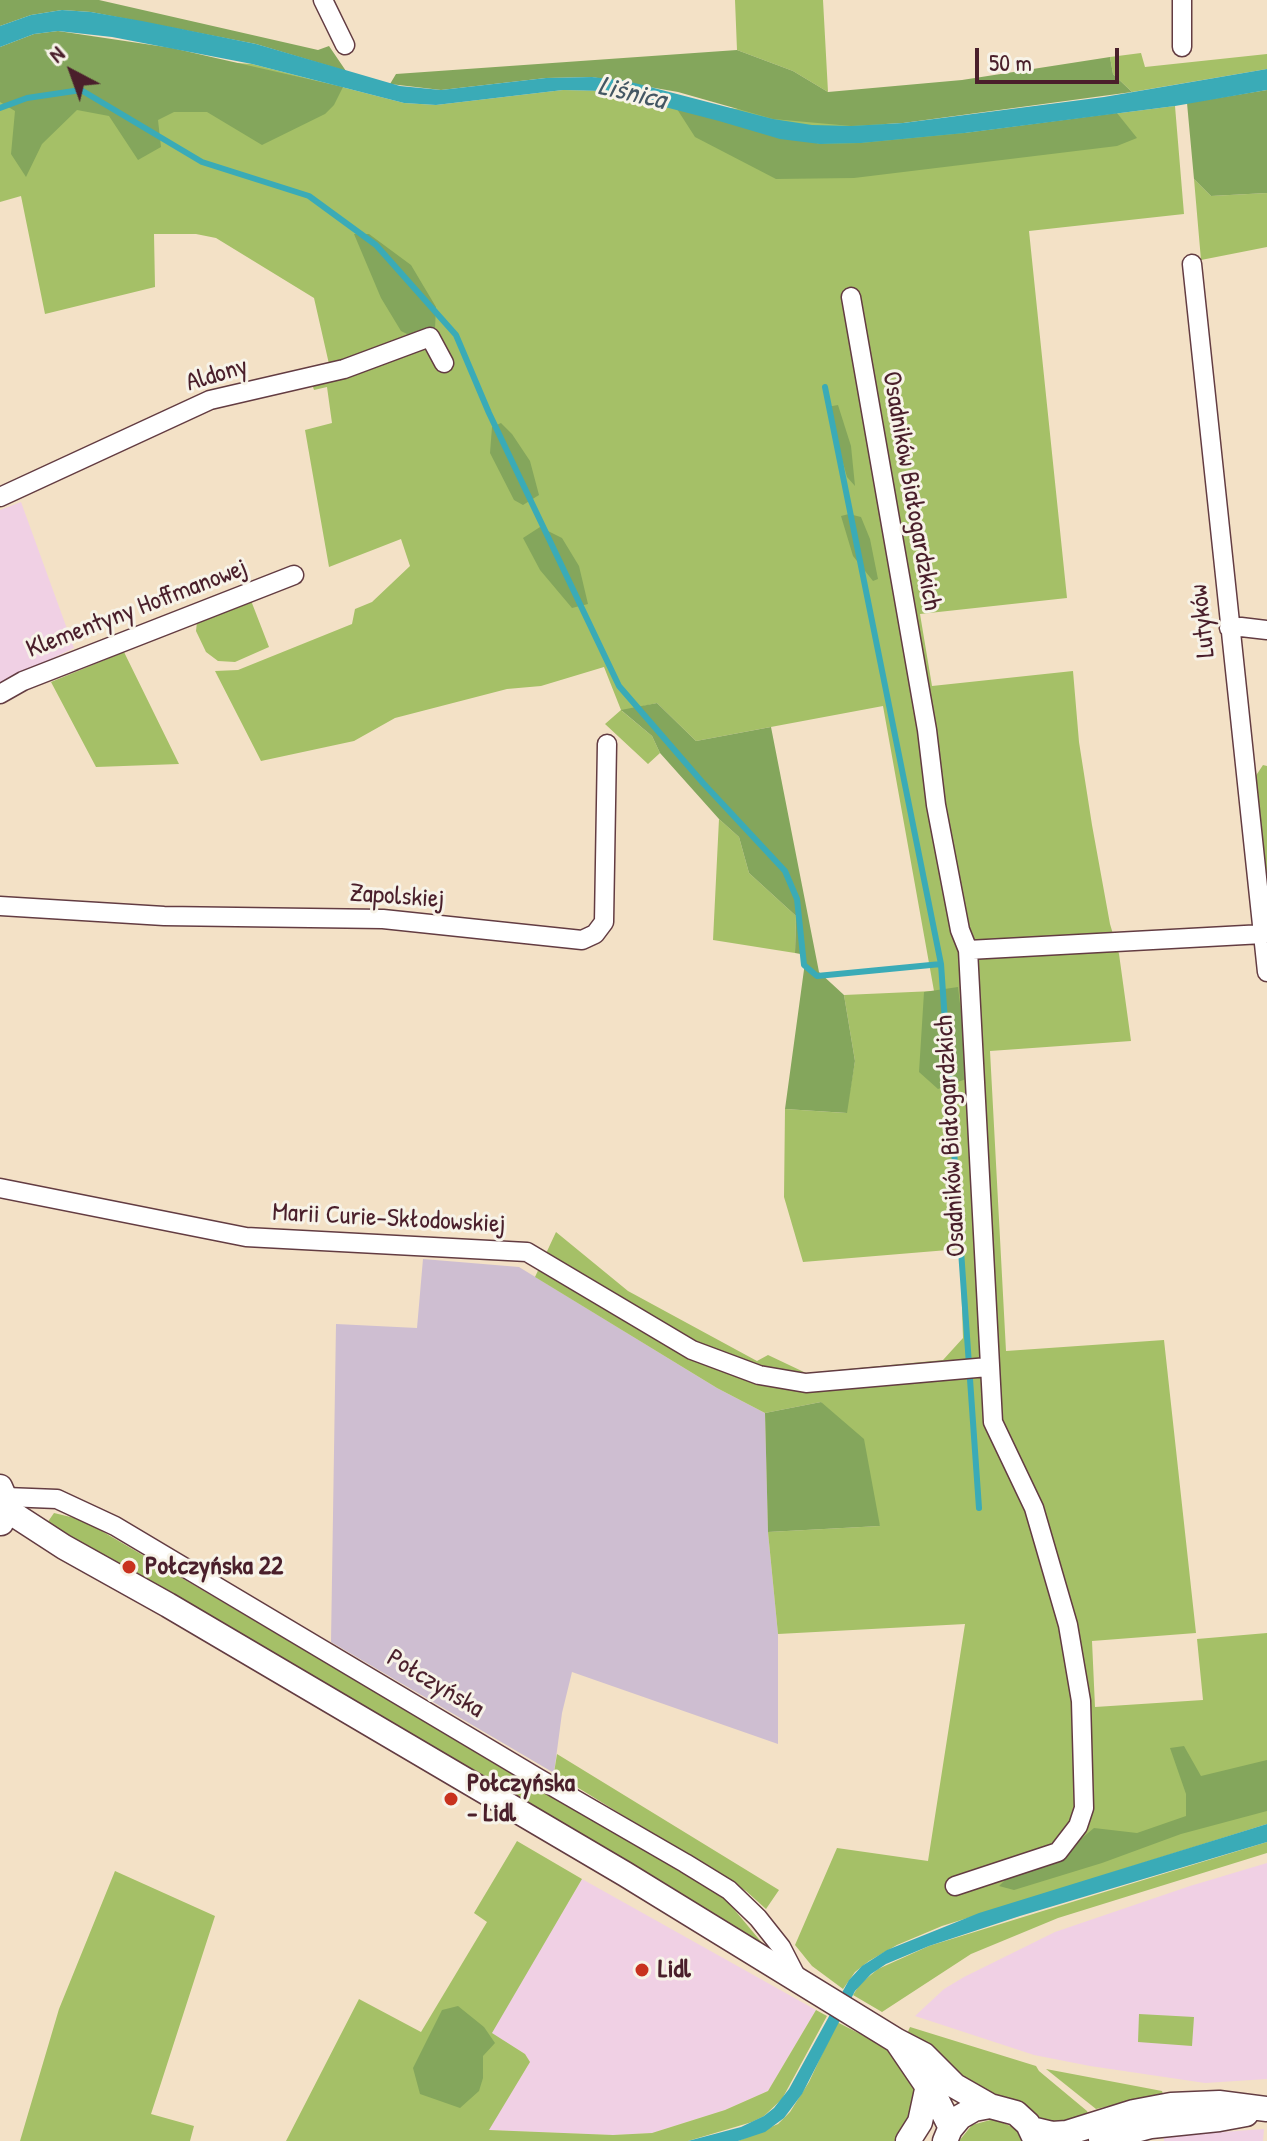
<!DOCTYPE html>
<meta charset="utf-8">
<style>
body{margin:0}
#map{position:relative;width:1267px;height:2141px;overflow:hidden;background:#f3e1c6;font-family:"Patrick Hand",sans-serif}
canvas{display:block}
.north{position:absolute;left:32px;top:32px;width:80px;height:80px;-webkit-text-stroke:6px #f7f3e8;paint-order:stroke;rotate:319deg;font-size:22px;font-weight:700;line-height:32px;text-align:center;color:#4a1f2b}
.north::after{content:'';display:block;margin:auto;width:28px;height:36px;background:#4a1f2b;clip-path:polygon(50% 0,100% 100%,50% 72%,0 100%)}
.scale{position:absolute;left:975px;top:48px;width:144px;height:36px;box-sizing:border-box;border:4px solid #4a1f2b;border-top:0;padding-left:10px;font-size:24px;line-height:28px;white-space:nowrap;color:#4a1f2b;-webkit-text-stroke:6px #f7f3e8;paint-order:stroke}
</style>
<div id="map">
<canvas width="1267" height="2141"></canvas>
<div class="north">N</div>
<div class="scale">50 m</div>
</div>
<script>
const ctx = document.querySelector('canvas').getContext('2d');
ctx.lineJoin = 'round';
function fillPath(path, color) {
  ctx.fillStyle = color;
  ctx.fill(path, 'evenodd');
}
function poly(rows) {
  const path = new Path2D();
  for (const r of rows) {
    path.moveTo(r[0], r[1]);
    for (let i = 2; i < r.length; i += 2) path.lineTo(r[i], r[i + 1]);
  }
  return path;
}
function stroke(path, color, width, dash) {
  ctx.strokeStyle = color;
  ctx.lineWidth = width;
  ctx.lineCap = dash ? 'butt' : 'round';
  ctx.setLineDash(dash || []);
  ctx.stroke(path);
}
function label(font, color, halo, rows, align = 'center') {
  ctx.font = font + ' "Patrick Hand",sans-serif';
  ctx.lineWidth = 6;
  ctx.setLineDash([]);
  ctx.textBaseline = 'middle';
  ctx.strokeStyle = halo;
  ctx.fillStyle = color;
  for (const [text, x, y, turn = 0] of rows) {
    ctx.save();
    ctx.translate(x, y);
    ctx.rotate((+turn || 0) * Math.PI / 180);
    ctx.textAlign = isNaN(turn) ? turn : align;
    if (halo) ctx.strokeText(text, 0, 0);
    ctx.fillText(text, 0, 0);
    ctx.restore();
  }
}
fillPath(poly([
 [21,502,74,648,0,684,0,510],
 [1267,1863,1267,2079,1205,2083,1090,2066,1034,2055,915,2016,944,1989,964,1977,1055,1932,1190,1886],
 [582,1879,816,2010,768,2091,725,2110,652,2133,613,2135,488,2130,530,2062,525,2054,491,2033],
 [1264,2129,1263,2141,1161,2141,1164,2141,1164,2136]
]), '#f0d0e4');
fillPath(poly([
 [423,1259,519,1267,717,1388,765,1413,768,1532,778,1634,778,1744,572,1672,562,1713,554,1773,331,1642,336,1324,417,1328]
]), '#cebed1');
fillPath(poly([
 [735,0,823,0,828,92,793,71,737,50],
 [0,47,252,64,404,103,436,105,563,90,603,91,635,98,965,133,1175,106,1184,214,1029,231,1067,598,920,614,932,686,1073,671,1079,742,1092,825,1110,924,1119,954,1131,1041,990,1051,1006,1351,1164,1340,1196,1633,1092,1641,1095,1707,1203,1700,1197,1639,1267,1633,1267,1824,942,1926,897,1945,869,1961,855,1972,843,1989,812,1966,795,1945,837,1848,928,1861,965,1624,778,1634,768,1532,880,1526,821,1402,765,1413,717,1388,535,1277,556,1232,628,1291,757,1361,768,1355,806,1373,943,1360,963,1338,960,1249,803,1262,784,1197,785,1109,846,1113,855,1061,844,995,934,991,883,706,696,741,657,703,622,711,652,736,660,753,648,764,605,724,621,710,604,667,541,686,507,689,395,718,354,741,261,761,215,671,238,670,352,624,355,609,372,602,410,566,401,539,329,567,305,430,332,423,327,387,314,390,307,369,329,364,314,298,216,238,196,234,154,234,155,287,45,314,21,196,0,202],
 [1141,53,1145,67,1267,54,1267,69,1132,92,1113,74,1110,57],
 [1194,179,1211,196,1267,193,1267,247,1201,260],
 [250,598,269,647,235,662,218,661,206,652,196,631,197,622],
 [124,652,179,764,96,767,51,682],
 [1263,765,1267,766,1267,895,1253,780],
 [719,819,739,837,749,873,796,916,795,953,713,940],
 [54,1513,83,1520,723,1896,768,1950,47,1523],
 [557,1754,779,1890,766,1909,746,1891,554,1773],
 [517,1841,582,1879,492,2033,525,2054,530,2062,489,2130,613,2135,652,2133,725,2110,768,2091,816,2010,827,2016,782,2099,764,2116,752,2122,688,2141,286,2141,359,1999,421,2032,487,1922,474,1913],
 [1267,1842,1267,1853,1058,1918,971,1954,882,2012,853,1995,860,1984,878,1969,929,1946],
 [115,1871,215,1916,151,2114,194,2126,190,2141,20,2141,59,2009],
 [1139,2014,1194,2017,1192,2046,1138,2042],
 [837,2022,864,2036,866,2033,889,2049,914,2088,916,2106,903,2134,894,2141,738,2141,778,2124,790,2112,809,2082],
 [910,2027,1036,2066,1039,2071,1087,2111,1090,2120,1075,2126,1042,2121,1017,2102,970,2087,907,2034],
 [1046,2069,1162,2091,1163,2094,1096,2109],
 [994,2119,1015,2128,1024,2141,959,2141,972,2125]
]), '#a5c067');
fillPath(poly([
 [0,0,99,0,318,50,329,46,346,71,256,44,91,12,62,10,31,15,0,26],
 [58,31,172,48,343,87,334,105,325,114,262,145,207,112,174,112,158,120,161,147,138,160,109,116,77,110,42,144,26,177,11,154,15,111,0,102,0,47,34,34],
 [737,50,793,71,828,92,962,80,1110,57,1113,74,1132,92,903,123,851,126,773,119,678,92,592,77,546,78,441,90,390,84,396,74],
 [1267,90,1267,193,1211,196,1194,179,1187,103],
 [677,109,820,144,861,143,965,133,1117,113,1137,138,1117,146,854,178,776,179,695,137],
 [354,234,369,234,411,265,436,307,435,329,415,338,401,331,381,298],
 [838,405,851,446,855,486,847,477,827,407],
 [501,423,512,434,530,461,539,495,523,505,514,500,490,453,492,427],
 [849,514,861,517,870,539,878,579,873,581,853,556,841,516],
 [540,527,562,538,579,566,588,604,572,608,540,570,523,538],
 [657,703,696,741,771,727,819,972,844,995,855,1061,847,1113,785,1109,806,955,795,953,796,916,749,873,739,837,719,819,660,753,652,736,621,710],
 [958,987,969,1078,938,1089,919,1072,924,992],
 [821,1402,864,1439,880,1526,768,1532,765,1413],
 [1184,1746,1201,1776,1267,1760,1267,1811,1181,1834,1102,1863,1014,1890,999,1886,1008,1877,1057,1859,1094,1828,1137,1833,1186,1816,1186,1794,1170,1748],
 [458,2006,484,2027,495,2043,483,2056,483,2078,479,2091,460,2108,420,2094,413,2068,442,2010]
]), '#84a65c');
fillPath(poly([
 [62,10,91,12,142,21,256,44,400,86,441,90,546,78,592,77,627,81,773,119,812,125,851,126,903,123,1104,97,1267,69,1267,90,1175,106,965,133,861,143,820,144,780,139,719,121,603,91,563,90,436,105,404,103,252,64,112,37,58,31,34,34,0,47,0,26,31,15],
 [1267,1824,1267,1842,1020,1916,929,1946,886,1964,871,1974,855,1991,802,2094,784,2118,765,2132,738,2141,688,2141,741,2127,764,2116,774,2108,789,2089,849,1980,862,1966,887,1950,979,1913]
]), '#3aabb7');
stroke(poly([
 [0,108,27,98,81,90,202,162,309,196,376,245,456,335,489,413,619,686,703,783,785,871,797,899,804,965,817,976,941,964],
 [825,387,941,964,979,1508]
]), '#3aabb7', 6);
const street = poly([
 [323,0,345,45],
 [1182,0,1182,47],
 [1192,264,1267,972],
 [851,297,927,730,936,805,960,930,968,950,993,1422,1034,1508,1068,1625,1081,1701,1084,1808,1078,1826,1058,1852,955,1886],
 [0,497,210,400,344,369,430,337,444,363],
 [1229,628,1241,627,1267,630],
 [0,694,23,681,294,575],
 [0,906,164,916,383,919,582,940,595,934,604,922,607,744],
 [968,950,1263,934],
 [0,1188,246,1237,527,1252,692,1350,759,1375,806,1383,988,1367],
 [6,1497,57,1499,115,1526,538,1778,685,1863,729,1890,758,1918,781,1947,797,1978]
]);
const secondary = poly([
 [0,1487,7,1503,1,1523],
 [7,1510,64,1547,168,1605,625,1874,897,2041,924,2055,955,2086,990,2106],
 [898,2043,938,2102,951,2128],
 [1031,2129,1052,2134,1067,2133,1134,2112,1171,2105,1219,2103,1267,2109],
 [1101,2139,1151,2126,1219,2119,1246,2114],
 [908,2141,920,2122,928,2085],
 [945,2141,950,2129,960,2117,974,2109,990,2106,1016,2113,1028,2124,1036,2141]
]);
stroke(street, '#633c42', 21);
stroke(secondary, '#633c42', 27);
stroke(street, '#fff', 18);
stroke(secondary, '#fff', 24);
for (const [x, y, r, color] of [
 [129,1567,8,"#c8321e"],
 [451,1799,8,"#c8321e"],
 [642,1970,8,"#c8321e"]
]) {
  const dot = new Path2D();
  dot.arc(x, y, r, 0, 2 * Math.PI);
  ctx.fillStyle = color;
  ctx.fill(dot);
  stroke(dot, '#f7f3e8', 3);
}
label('26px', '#4a1f2b', '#f7f3e8', [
 ["Aldony",217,375,-17],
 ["Osadników Białogardzkich",911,491,80],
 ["Klementyny Hoffmanowej",137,609,-21],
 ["Lutyków",1203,621,-96],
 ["Zapolskiej",397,897,4],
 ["Osadników Białogardzkich",951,1136,-93],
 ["Marii Curie-Skłodowskiej",389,1219,3],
 ["Połczyńska",435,1684,31]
]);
label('bold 26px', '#4a1f2b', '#f7f3e8', [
 ["Połczyńska 22",145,1567],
 ["Połczyńska",467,1784],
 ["- Lidl",467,1814],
 ["Lidl",658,1970]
], 'left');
label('italic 28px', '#445763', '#f7f3e8', [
 ["Liśnica",632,94,13]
]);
</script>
